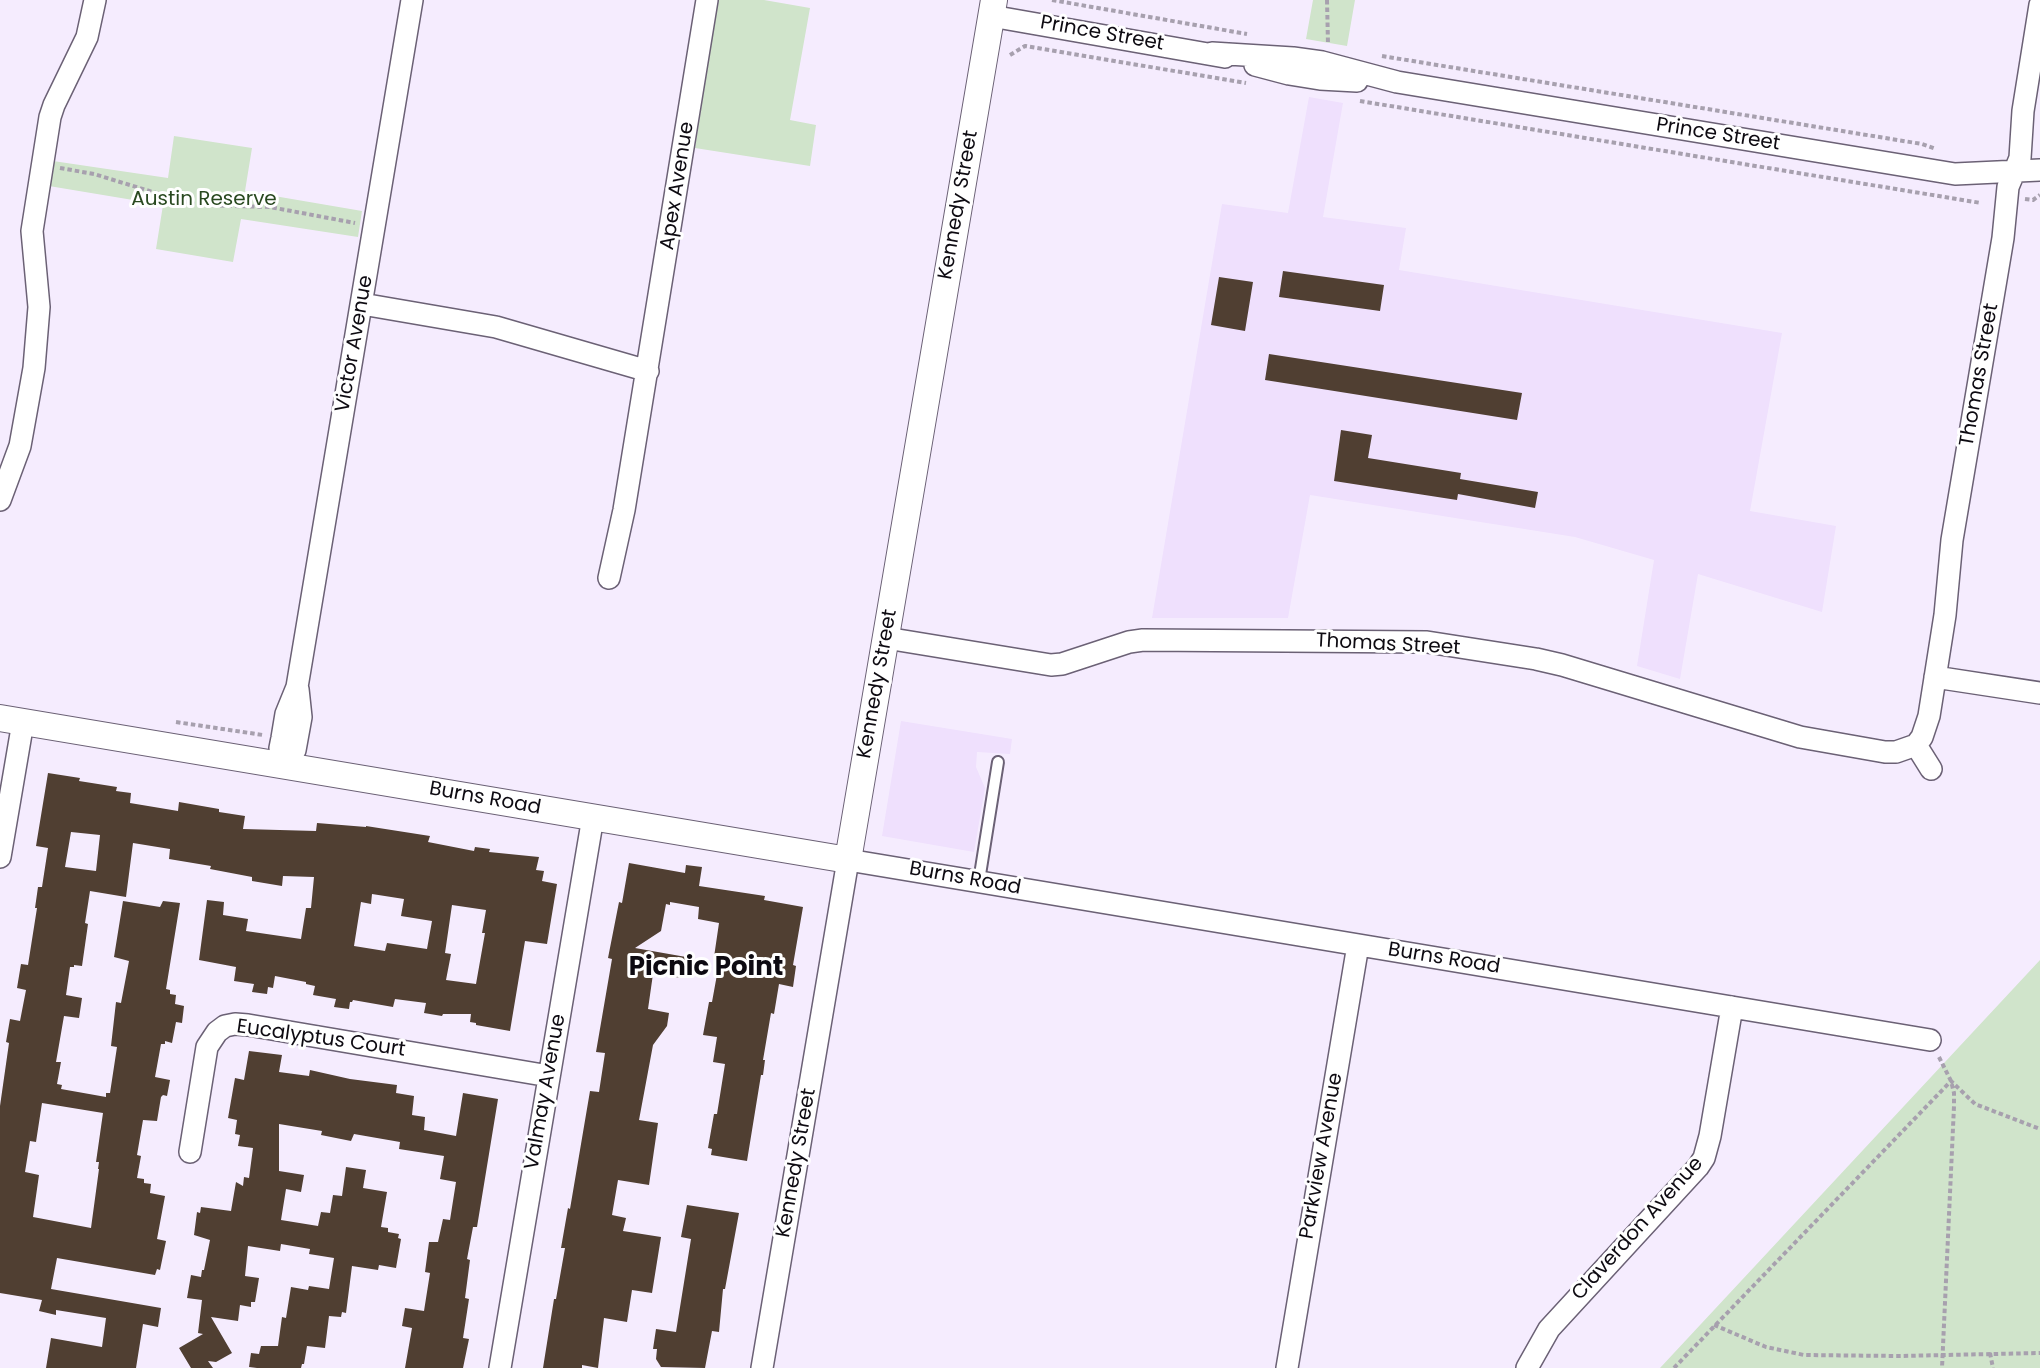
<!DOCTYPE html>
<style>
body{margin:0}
canvas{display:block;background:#f5ecfe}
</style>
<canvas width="2040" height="1368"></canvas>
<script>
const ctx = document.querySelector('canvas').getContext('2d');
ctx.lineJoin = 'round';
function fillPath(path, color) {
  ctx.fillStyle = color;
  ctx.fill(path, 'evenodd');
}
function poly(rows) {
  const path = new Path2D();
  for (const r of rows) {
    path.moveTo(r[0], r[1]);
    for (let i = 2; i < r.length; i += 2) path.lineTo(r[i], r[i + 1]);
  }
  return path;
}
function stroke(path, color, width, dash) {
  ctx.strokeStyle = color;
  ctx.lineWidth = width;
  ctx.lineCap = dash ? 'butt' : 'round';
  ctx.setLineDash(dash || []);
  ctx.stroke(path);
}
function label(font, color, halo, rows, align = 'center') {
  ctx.font = font + ' Poppins,sans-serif';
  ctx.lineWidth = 6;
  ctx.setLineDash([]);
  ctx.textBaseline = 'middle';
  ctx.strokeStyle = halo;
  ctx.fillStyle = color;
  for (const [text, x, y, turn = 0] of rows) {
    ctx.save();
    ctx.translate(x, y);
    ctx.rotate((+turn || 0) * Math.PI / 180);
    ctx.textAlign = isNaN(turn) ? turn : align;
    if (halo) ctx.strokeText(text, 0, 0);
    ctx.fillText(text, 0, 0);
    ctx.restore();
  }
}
fillPath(poly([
 [1309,97,1343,103,1323,217,1406,228,1399,270,1782,333,1750,511,1836,526,1822,612,1698,574,1680,679,1637,666,1654,560,1575,537,1310,495,1288,618,1152,618,1222,204,1288,213],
 [901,721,1012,739,1010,754,977,752,976,767,985,788,974,852,882,836]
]), '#efe0fd');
fillPath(poly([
 [718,0,764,0,810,8,790,120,816,125,810,166,695,148],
 [1313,0,1355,0,1347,46,1306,39],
 [174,136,252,148,245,191,362,211,358,237,241,219,233,262,156,249,163,205,49,186,53,161,168,178],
 [2040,960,2040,1368,1660,1368]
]), '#d0e4cb');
fillPath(poly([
 [1283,271,1384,285,1380,311,1279,297],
 [1219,277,1253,282,1245,331,1211,325],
 [1269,354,1522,393,1517,420,1265,380],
 [1341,430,1372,435,1368,458,1461,473,1460,479,1538,492,1535,508,1458,494,1457,500,1334,481],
 [48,773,80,778,79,781,117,787,116,791,131,793,130,803,178,811,179,802,219,809,219,812,245,816,243,829,316,831,317,823,366,827,366,826,430,836,428,842,474,851,475,847,490,849,489,852,539,857,536,870,544,871,542,881,557,884,547,944,525,941,510,1031,476,1025,476,1023,470,1022,471,1014,443,1014,442,1016,424,1013,426,1003,395,999,393,1007,353,1000,352,1002,350,1002,349,1009,334,1007,336,999,313,995,315,986,306,984,306,982,275,976,273,988,268,987,267,994,252,992,254,984,234,981,236,967,199,960,207,900,224,902,223,915,248,919,246,931,301,939,306,908,311,908,314,877,283,876,282,886,252,881,252,877,210,869,211,866,169,859,170,849,133,843,126,897,90,891,85,923,88,924,82,966,74,965,74,967,70,967,66,995,82,998,79,1018,64,1016,56,1062,61,1062,57,1084,62,1085,61,1089,106,1097,106,1093,110,1093,117,1047,111,1046,116,1002,121,1003,129,961,114,957,123,901,160,907,163,901,180,903,166,989,170,990,170,994,176,995,175,1004,184,1006,182,1023,176,1022,172,1043,165,1041,165,1044,161,1044,155,1077,170,1080,167,1096,163,1095,161,1097,157,1121,143,1120,137,1155,141,1156,137,1178,144,1179,144,1183,151,1184,150,1193,165,1196,157,1239,166,1241,160,1270,157,1269,155,1275,57,1258,51,1289,161,1308,158,1327,143,1324,136,1368,46,1368,51,1338,102,1347,106,1318,56,1310,56,1315,39,1311,42,1300,0,1293,0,1106,9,1043,6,1042,10,1019,20,1021,26,990,17,988,21,964,28,965,37,908,35,908,38,887,42,887,48,848,36,846],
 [71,832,100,835,96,871,65,867],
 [372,894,404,899,401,916,432,921,427,949,387,943,385,951,354,946,361,902,371,904],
 [452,905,486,910,482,933,485,933,476,984,446,980,451,954,445,953],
 [42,1103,103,1113,96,1162,99,1162,98,1169,99,1169,91,1228,33,1217,39,1175,25,1172,30,1141,36,1142],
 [629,863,685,873,686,865,702,867,699,886,765,896,764,900,803,907,793,965,796,966,793,987,779,984,774,1014,771,1013,763,1060,765,1060,763,1075,761,1075,747,1161,711,1155,712,1149,708,1148,714,1114,717,1114,725,1064,713,1062,717,1037,703,1035,709,1002,712,1002,720,958,714,957,719,923,698,919,699,907,670,902,670,905,666,904,661,931,635,948,686,957,682,978,653,974,648,1009,669,1013,667,1026,653,1045,639,1120,658,1123,649,1185,618,1180,612,1215,626,1218,623,1231,661,1237,652,1293,632,1290,627,1322,604,1318,598,1368,582,1365,582,1368,543,1368,554,1299,556,1299,565,1248,561,1248,568,1208,570,1209,590,1091,599,1092,605,1053,596,1052,612,959,608,958,619,902,622,903],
 [249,1051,282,1055,279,1072,309,1076,310,1070,350,1079,397,1085,396,1093,414,1096,412,1115,425,1117,424,1130,456,1136,463,1093,498,1099,477,1227,473,1227,467,1259,470,1260,465,1298,469,1299,463,1338,469,1339,463,1368,405,1368,412,1328,402,1326,405,1308,424,1311,430,1273,425,1272,429,1242,438,1242,443,1219,450,1220,456,1182,440,1179,444,1156,399,1149,400,1142,354,1134,351,1141,321,1135,322,1131,279,1124,279,1171,304,1175,301,1192,286,1189,281,1220,318,1226,321,1212,330,1213,333,1195,342,1196,346,1167,366,1170,363,1188,387,1192,381,1227,388,1228,388,1232,399,1234,398,1238,401,1239,396,1268,379,1265,378,1270,352,1266,346,1313,342,1312,341,1317,329,1316,325,1348,307,1346,304,1364,302,1364,301,1368,257,1368,249,1367,251,1353,259,1354,261,1346,278,1346,282,1317,286,1318,291,1287,308,1290,309,1286,329,1289,334,1258,309,1254,310,1249,281,1244,280,1251,248,1246,245,1276,259,1278,255,1302,251,1302,251,1307,240,1305,238,1321,211,1317,232,1353,216,1362,208,1361,213,1368,191,1368,179,1348,203,1334,198,1333,202,1300,187,1298,191,1275,201,1277,202,1270,204,1270,210,1240,194,1235,197,1212,200,1213,201,1207,231,1211,236,1182,243,1186,244,1177,249,1178,253,1148,238,1146,240,1135,235,1134,237,1120,228,1118,235,1078,244,1080],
 [687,1205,739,1213,725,1289,723,1289,719,1332,712,1331,705,1368,661,1367,656,1359,657,1349,653,1349,656,1329,676,1332,691,1239,681,1237]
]), '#503f32');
const service = poly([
 [979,881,998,762]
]);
const minor = poly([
 [991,16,1225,57],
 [1212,53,1293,58,1322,62,1397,82,1955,174,2040,170],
 [1255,65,1289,74,1320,79,1357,81],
 [362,304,496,327,648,371],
 [0,500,20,446,34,368,39,307,32,231,50,117,54,105,87,37,95,0],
 [609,578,624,510,707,0],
 [886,638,1051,665,1062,664,1129,642,1143,640,1427,642,1536,659,1562,665,1800,737,1885,752,1896,752,1916,745,1922,737,1929,716,1945,615,1952,540,2003,238,2008,187,2020,158,2023,111,2040,5],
 [1935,677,2040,693],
 [1916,745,1931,769],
 [284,765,280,748,282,738,286,714,297,687,412,0],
 [284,765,295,750,301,717,298,689],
 [0,857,23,722],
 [190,1152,207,1047,217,1032,225,1026,235,1024,248,1025,549,1076],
 [500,1368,593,817],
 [762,1368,848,860,1930,1040],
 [1287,1368,1358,945],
 [1527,1368,1549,1329,1698,1167,1704,1158,1710,1136,1732,1007]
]);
const tertiary = poly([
 [0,718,848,860,994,0]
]);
stroke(service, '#6b6175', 14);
stroke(minor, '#6b6175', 24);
stroke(tertiary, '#6b6175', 28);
stroke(poly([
 [1052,0,1247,34],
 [1327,0,1328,44],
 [1010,55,1025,46,1246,83],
 [1382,56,1922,144,1936,149],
 [1360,101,1981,203],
 [60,168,94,174,182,201,200,205,270,207,355,223],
 [2025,199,2033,200,2040,195],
 [176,722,263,735],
 [1939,1057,1951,1081,1954,1093,1954,1106,1942,1368],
 [1714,1325,1766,1347,1804,1355,1898,1356,2040,1353],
 [1990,1353,1993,1368],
 [1674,1368,1951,1081,1975,1104,2040,1129]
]), '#a7a0ae', 4, [4.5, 3]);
stroke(service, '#fff', 10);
stroke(minor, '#fff', 21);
stroke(tertiary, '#fff', 26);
label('20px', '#0d0a11', '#fff', [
 ["Prince Street",1102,34,10],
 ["Prince Street",1718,135,9],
 ["Apex Avenue",678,186,-81],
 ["Kennedy Street",959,205,-80],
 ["Victor Avenue",355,344,-80],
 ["Thomas Street",1980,375,-80],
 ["Thomas Street",1388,645,3],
 ["Kennedy Street",878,684,-80],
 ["Burns Road",485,799,10],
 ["Burns Road",965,879,10],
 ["Burns Road",1444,959,9],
 ["Eucalyptus Court",321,1039,8],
 ["Valmay Avenue",546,1092,-80],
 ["Parkview Avenue",1322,1156,-80],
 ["Kennedy Street",797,1163,-80],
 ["Claverdon Avenue",1638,1229,-48]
]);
label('20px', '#294920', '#fff', [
 ["Austin Reserve",204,200]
]);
label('bold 26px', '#0d0a11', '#fff', [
 ["Picnic Point",706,968]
]);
</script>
